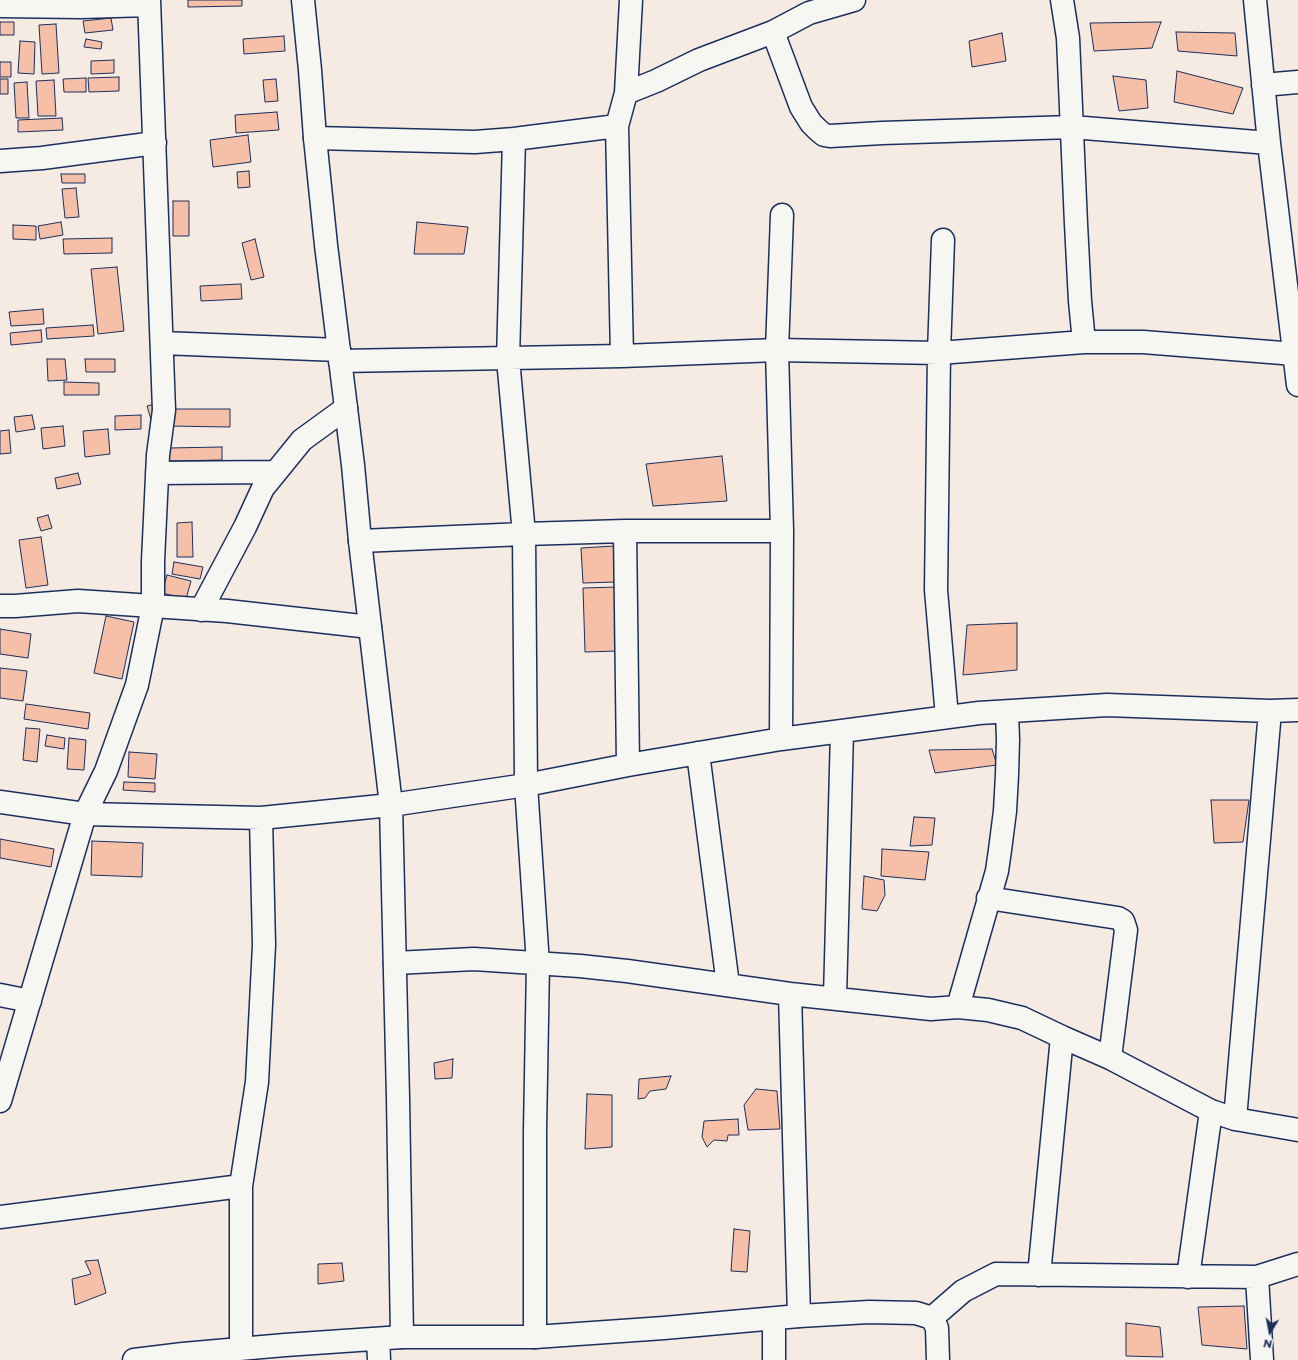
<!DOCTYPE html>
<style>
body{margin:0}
#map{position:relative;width:1298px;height:1360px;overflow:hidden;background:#f6ebe3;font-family:"Playpen Sans",sans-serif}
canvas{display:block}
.north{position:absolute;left:1250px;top:1312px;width:40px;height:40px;-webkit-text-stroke:3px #f6f6f2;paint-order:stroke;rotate:190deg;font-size:11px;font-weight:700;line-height:16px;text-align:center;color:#1b2f5e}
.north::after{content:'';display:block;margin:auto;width:14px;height:18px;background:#1b2f5e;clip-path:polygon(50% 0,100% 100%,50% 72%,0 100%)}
</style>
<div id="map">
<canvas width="1298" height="1360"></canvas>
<div class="north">N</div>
</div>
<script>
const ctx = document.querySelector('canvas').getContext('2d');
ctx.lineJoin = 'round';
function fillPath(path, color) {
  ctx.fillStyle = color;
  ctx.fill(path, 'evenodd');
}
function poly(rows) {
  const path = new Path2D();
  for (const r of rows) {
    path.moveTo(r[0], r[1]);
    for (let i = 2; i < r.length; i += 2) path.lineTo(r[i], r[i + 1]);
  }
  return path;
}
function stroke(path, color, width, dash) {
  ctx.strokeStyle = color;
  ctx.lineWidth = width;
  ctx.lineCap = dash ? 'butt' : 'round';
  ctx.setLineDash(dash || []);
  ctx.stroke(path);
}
const building = poly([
 [188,0,242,0,242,6,188,7,188,0],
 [111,18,113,30,85,33,83,21,111,18],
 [0,22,14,22,14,35,0,35,0,22],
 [1161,22,1152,48,1094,51,1090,23,1161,22],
 [56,24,59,73,42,74,39,25,56,24],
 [1176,32,1235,33,1237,56,1178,51,1176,32],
 [1002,33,1006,61,972,67,969,41,1002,33],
 [284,36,285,51,244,54,243,39,284,36],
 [86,39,102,42,101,49,84,47,86,39],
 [20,41,35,42,34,74,18,73,20,41],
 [114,60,114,73,91,74,91,61,114,60],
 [0,62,11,62,11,77,0,77,0,62],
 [1177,71,1243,88,1233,114,1174,102,1177,71],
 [1113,76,1146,80,1148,108,1119,111,1113,76],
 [119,77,119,91,89,92,88,78,119,77],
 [86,78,86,92,64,92,63,79,86,78],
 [0,79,8,79,8,94,0,94,0,79],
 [276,79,278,101,265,102,263,80,276,79],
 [54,80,56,116,38,116,36,81,54,80],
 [27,82,29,118,16,118,14,83,27,82],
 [277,112,279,130,236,133,235,115,277,112],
 [62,118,63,130,18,132,18,120,62,118],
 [248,135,251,162,213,167,210,140,248,135],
 [249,171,250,187,238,188,237,172,249,171],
 [61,174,85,174,85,183,62,183,61,174],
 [76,188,79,217,65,218,62,189,76,188],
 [173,201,189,201,189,236,173,236,173,201],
 [61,222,63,235,40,239,38,226,61,222],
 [417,222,468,227,464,254,414,254,417,222],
 [13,225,36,226,36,240,13,239,13,225],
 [112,238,112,253,64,254,63,239,112,238],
 [255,239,264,277,251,280,242,243,255,239],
 [117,267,124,331,98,334,91,269,117,267],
 [241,284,242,299,201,301,200,286,241,284],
 [43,309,44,324,11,326,9,312,43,309],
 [93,325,94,336,47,339,46,328,93,325],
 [41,330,42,342,11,345,10,333,41,330],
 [47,359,65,359,67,380,48,381,47,359],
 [85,359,115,359,115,372,86,372,85,359],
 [64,382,99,383,99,395,64,395,64,382],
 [155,404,152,423,147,406,155,404],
 [168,409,230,409,230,427,168,426,168,409],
 [32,415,35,429,16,432,14,417,32,415],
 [141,415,141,429,115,430,115,416,141,415],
 [63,426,65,446,43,449,41,428,63,426],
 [108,429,110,454,85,457,83,431,108,429],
 [9,430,11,453,0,454,0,431,9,430],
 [222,447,222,460,169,461,169,448,222,447],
 [722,456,727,501,653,506,646,464,722,456],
 [78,473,81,484,57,489,55,478,78,473],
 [48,515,52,528,41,531,37,518,48,515],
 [192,522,193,557,177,557,177,523,192,522],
 [41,537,48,585,26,588,19,540,41,537],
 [614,546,616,582,583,583,581,548,614,546],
 [174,562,203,567,200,579,172,574,174,562],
 [167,575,191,581,186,599,162,593,167,575],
 [617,587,619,651,585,652,583,588,617,587],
 [106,616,134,622,122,679,94,673,106,616],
 [1017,623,1017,670,963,675,967,625,1017,623],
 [0,629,31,634,28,658,0,654,0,629],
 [0,668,27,671,23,701,0,698,0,668],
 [26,704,90,713,88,729,24,719,26,704],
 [26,728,40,729,37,762,23,760,26,728],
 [47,735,65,738,64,749,45,746,47,735],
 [69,738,86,740,84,770,67,769,69,738],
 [992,749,997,765,935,773,929,750,992,749],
 [129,752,157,754,155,779,128,777,129,752],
 [124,782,155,783,155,792,123,790,124,782],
 [1211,800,1249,800,1243,842,1214,843,1211,800],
 [914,817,935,818,932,845,910,846,914,817],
 [0,839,54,849,51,867,0,858,0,839],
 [92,841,143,843,142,877,91,875,92,841],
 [882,849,929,852,925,880,881,876,882,849],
 [864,876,884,880,885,895,877,911,862,909,864,876],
 [453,1059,452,1078,435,1079,434,1063,453,1059],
 [671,1076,666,1089,650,1091,645,1098,638,1099,639,1079,671,1076],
 [756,1089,777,1091,780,1129,748,1130,744,1105,756,1089],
 [587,1094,612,1095,612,1147,585,1149,587,1094],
 [738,1119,739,1135,728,1135,727,1141,714,1140,707,1147,702,1137,704,1121,738,1119],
 [734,1229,750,1231,747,1272,731,1271,734,1229],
 [98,1260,106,1293,75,1305,72,1279,91,1274,85,1261,98,1260],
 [342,1263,344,1281,318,1284,318,1264,342,1263],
 [1244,1306,1247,1349,1202,1345,1198,1307,1244,1306],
 [1126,1323,1160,1327,1163,1357,1126,1356,1126,1323]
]);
fillPath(building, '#f5bfa8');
stroke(building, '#1b2f5e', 1);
const street = poly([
 [1062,0,1068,38,1076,224,1080,301,1084,342],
 [1255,0,1269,143,1298,385],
 [0,6,81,7,149,5],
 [773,32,801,107,811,123,818,130,824,135,830,136,882,133,1072,127,1269,143],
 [1263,85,1298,82],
 [626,93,656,81,699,60,773,32,809,13,854,0],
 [315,138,475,142,514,139,617,126],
 [514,139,508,359,524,534,526,785,538,964,535,1131,535,1337],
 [0,161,42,158,155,143],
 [943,240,939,353,936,590,947,717],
 [162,343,339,350],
 [622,356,617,126,626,93,631,0],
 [340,361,622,356,777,350,939,353,1084,342,1143,342,1295,354],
 [157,473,275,472],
 [625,531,628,765],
 [360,541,524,534,625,531,782,531],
 [0,606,15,606,78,601,227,611,370,627],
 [201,610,245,527,263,488,302,440,346,408],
 [781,739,782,531,777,350,782,215],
 [698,753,728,985],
 [0,802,85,814,261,818,391,805,526,785,628,765,781,739,979,713,1107,705,1270,711,1298,710],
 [988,898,1118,918,1123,921,1126,930,1110,1058],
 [395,963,474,959,580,966,627,971,790,994,931,1009,958,1007,988,1010,1022,1018,1062,1037,1110,1058,1211,1111,1235,1119,1298,1130],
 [790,994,799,1316],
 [0,995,30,1001],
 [835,998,842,731],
 [958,1007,997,871,1000,850,1005,811,1007,775,1008,740,1007,712],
 [0,1101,85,814,106,771,137,685,153,606,153,561,158,455,164,410,149,0],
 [1235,1119,1270,711],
 [0,1217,241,1186],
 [1039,1275,1062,1037],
 [1188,1277,1211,1111],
 [1257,1277,1262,1360],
 [932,1318,963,1291,996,1274,1257,1277,1298,1264],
 [378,1339,379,1360],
 [241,1349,241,1186,257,1082,264,945,261,818],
 [134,1360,183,1354,285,1345,402,1337],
 [774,1360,774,1319]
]);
const secondary = poly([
 [303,0,310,70,315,138,326,245,353,465,360,541,391,805,398,1098,402,1337,535,1337,664,1328,799,1316,869,1312,916,1313,932,1318,937,1328,938,1360]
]);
stroke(street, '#1b2f5e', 25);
stroke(secondary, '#1b2f5e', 25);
stroke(street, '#f6f6f2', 22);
stroke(secondary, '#f6f6f2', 22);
</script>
